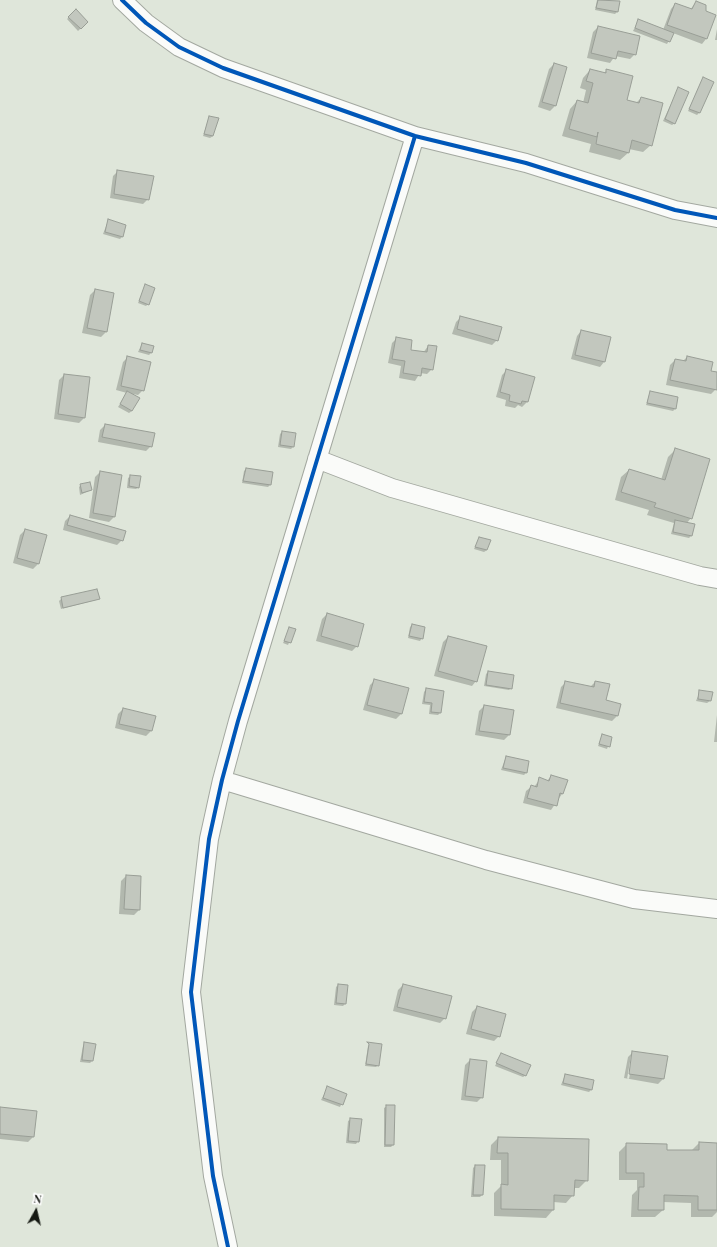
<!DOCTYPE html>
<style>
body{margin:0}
#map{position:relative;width:717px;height:1247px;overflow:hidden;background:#dfe6da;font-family:"Playfair Display",serif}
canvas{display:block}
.north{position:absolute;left:16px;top:1191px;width:40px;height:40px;-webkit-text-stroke:3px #fff;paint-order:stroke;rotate:8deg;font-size:11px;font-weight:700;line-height:16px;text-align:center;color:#151912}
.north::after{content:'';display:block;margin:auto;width:14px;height:18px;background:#151912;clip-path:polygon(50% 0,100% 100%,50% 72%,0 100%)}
</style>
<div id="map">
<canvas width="717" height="1247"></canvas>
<div class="north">N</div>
</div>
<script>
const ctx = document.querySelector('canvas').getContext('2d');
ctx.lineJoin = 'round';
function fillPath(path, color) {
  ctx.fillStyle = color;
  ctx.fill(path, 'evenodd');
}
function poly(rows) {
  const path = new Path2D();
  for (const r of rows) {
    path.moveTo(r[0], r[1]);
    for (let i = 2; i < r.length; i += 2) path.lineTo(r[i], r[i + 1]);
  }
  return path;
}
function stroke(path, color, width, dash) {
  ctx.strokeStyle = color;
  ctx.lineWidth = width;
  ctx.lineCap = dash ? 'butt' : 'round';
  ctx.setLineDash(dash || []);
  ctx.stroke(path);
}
fillPath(poly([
 [597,0,619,2,617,12,615,14,595,10],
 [696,2,706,39,702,44,673,33,667,44,633,31,638,21,663,30,671,9,675,4,690,10],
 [76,11,87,22,78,31,67,19],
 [598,27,635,54,630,59,615,56,610,63,587,58,593,32],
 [717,29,717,40,715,40],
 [554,64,566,68,555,106,550,111,538,107,549,69],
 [590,70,603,74,607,70,625,101,636,103,641,98,651,145,643,152,629,149,628,153,620,160,589,152,591,144,562,136,570,109,577,101,583,103,586,90,580,88,583,78],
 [703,78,699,113,697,115,688,111],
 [678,89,675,123,672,125,663,121],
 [209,117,213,136,210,138,203,136],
 [118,171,148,199,143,204,110,198,113,176],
 [108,221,122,237,120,239,103,234],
 [145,286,148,304,146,306,138,303],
 [95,290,113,294,106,332,101,337,82,333,90,295],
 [461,317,497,340,492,345,452,334,456,322],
 [581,331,604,362,600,367,571,359,577,336],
 [397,338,409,351,423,353,428,346,432,369,427,374,420,373,415,381,399,378,401,366,388,363,392,343],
 [142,344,151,353,149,355,138,352],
 [128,357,143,390,138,395,133,394,132,411,129,413,118,407,127,393,116,390,123,362],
 [687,357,710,372,717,373,716,389,711,394,666,385,670,365,675,360,683,361],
 [507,370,534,378,527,402,522,407,518,405,515,408,505,406,506,400,496,397,502,375],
 [64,375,84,418,79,423,54,419,59,380],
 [650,392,675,409,673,411,646,405],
 [105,425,151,446,146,451,98,442,100,430],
 [282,432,293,447,291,449,278,447,280,434],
 [675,450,691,518,686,524,691,536,689,538,671,534,674,523,647,515,649,510,615,500,621,477,629,470,661,480,668,457],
 [246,469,272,473,270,485,268,487,242,483,244,471],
 [100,472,114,517,109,522,89,518,95,477],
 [131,476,139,487,136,489,127,488,128,478],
 [81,485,91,490,80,495,79,487],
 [70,516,122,540,117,545,63,530,65,521],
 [25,530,46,535,38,564,33,569,13,563,20,535],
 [479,538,487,550,484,552,474,549],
 [62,598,99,598,96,600,61,609,59,601],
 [327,614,357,646,352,651,316,641,322,619],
 [412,625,422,638,420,641,408,638,410,627],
 [290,628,295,629,288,645,283,643],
 [448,637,476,681,472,686,434,676,443,642],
 [488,672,511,688,509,690,484,686,486,674],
 [375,680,401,714,396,719,363,710,370,685],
 [566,682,590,687,595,682,605,701,620,704,617,716,612,721,556,708,561,687],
 [426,689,440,713,438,715,429,714,430,705,422,704,424,692],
 [700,691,710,701,707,703,696,701],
 [484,706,513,711,509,735,504,740,475,735,479,711],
 [123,709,151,731,146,736,115,728,118,714],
 [717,715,717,742,714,742],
 [602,735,611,738,607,749,598,746],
 [506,757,526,773,524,775,501,770],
 [551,776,566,780,562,794,551,810,523,803,526,791,531,787,534,787,540,779,547,781],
 [126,876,139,910,134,915,119,914,121,881],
 [338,985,345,1004,343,1006,334,1005,336,987],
 [403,985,445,1018,440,1023,393,1011,398,990],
 [477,1007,499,1036,494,1041,466,1034,472,1012],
 [85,1044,92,1061,90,1063,80,1062,83,1046],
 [370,1044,378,1065,376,1067,365,1066,368,1046],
 [633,1052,667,1057,663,1079,658,1084,624,1078,628,1057],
 [631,1056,633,1056,629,1079,627,1079],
 [501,1054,526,1075,523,1077,495,1066],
 [470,1060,482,1097,477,1102,461,1100,465,1065],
 [565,1075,591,1090,589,1092,561,1085],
 [328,1087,346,1094,340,1107,321,1100],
 [387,1106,393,1145,391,1147,384,1147,384,1108],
 [0,1108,36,1112,33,1137,28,1142,0,1139],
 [351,1119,358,1141,356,1144,346,1143,348,1121],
 [498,1138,587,1180,579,1188,573,1188,573,1195,566,1203,553,1202,553,1210,546,1218,494,1216,494,1193,501,1186,501,1160,490,1160,491,1145],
 [699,1143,717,1144,717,1212,712,1217,691,1217,691,1203,663,1202,663,1210,655,1217,631,1217,632,1195,637,1190,637,1180,619,1180,619,1152,627,1144,666,1151,691,1151],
 [475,1166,484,1166,482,1195,480,1197,471,1197,473,1168]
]), '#0003');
const building = poly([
 [598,0,620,1,618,12,596,8,598,0],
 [696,1,706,5,706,11,716,15,707,39,667,25,675,3,692,9,696,1],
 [76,9,88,22,81,29,68,17,76,9],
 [638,19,674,33,670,42,635,28,638,19],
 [598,26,640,36,636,55,618,51,616,59,591,53,598,26],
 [554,63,567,67,556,106,542,102,554,63],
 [590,69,606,73,606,69,633,76,627,100,639,103,641,97,663,103,652,146,632,140,629,153,596,144,598,132,597,137,569,129,577,100,588,103,593,83,586,81,590,69],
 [703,77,714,82,700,113,689,109,703,77],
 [678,87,689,92,675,124,665,119,678,87],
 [209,116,219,118,213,136,204,134,209,116],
 [117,170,154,176,149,200,114,194,117,170],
 [108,219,126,225,123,237,105,232,108,219],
 [145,284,155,288,149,305,139,301,145,284],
 [95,289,114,293,107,332,87,328,95,289],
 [460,316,502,327,498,341,457,329,460,316],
 [581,330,611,337,605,362,575,355,581,330],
 [396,337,412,340,411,350,427,352,428,345,437,346,433,370,422,368,421,376,403,373,405,361,392,359,396,337],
 [142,343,154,346,152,353,140,350,142,343],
 [127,356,151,362,144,391,121,386,127,356],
 [687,356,713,362,711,371,717,372,717,390,670,380,675,359,686,361,687,356],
 [506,369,535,377,528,402,522,401,521,404,509,401,510,395,500,392,506,369],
 [64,374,90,377,85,418,58,414,64,374],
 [127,391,140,398,132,411,120,404,127,391],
 [650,391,678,397,676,409,647,403,650,391],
 [105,424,155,433,152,447,102,437,105,424],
 [282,431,296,433,294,447,280,445,282,431],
 [675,448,710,459,692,519,654,507,656,503,621,492,629,469,665,480,675,448],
 [246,468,273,472,271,485,243,481,246,468],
 [100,471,122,475,115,517,93,513,100,471],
 [130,475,141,476,139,488,129,486,130,475],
 [90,482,92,490,82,493,80,484,90,482],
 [70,515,126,531,123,541,67,525,70,515],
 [675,520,695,524,692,536,673,532,675,520],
 [25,529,47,535,39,564,17,558,25,529],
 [479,537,491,540,487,550,475,547,479,537],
 [97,589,100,599,63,608,61,597,97,589],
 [327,613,364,624,358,647,321,636,327,613],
 [412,624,425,627,423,639,409,636,412,624],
 [289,627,296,629,291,643,284,641,289,627],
 [448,636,487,646,477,682,438,671,448,636],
 [488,671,514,675,512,689,486,685,488,671],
 [374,679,409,688,402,714,367,705,374,679],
 [565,681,594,687,595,681,610,684,606,700,621,704,618,716,560,703,565,681],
 [426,688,444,691,441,713,431,712,432,703,424,702,426,688],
 [699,690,713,692,711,701,698,699,699,690],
 [484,705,514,710,510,735,479,731,484,705],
 [123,708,156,716,152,731,119,724,123,708],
 [602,734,612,737,610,747,599,744,602,734],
 [506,756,529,761,527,773,503,768,506,756],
 [551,775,568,780,563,794,560,793,557,806,527,798,531,785,537,787,539,777,549,781,551,775],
 [126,875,141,876,140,910,124,909,126,875],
 [338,984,348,985,346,1004,336,1003,338,984],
 [403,984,452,996,446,1019,397,1007,403,984],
 [477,1006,506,1014,500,1037,471,1029,477,1006],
 [84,1042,96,1044,93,1061,82,1060,84,1042],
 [367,1042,382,1044,379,1066,366,1064,369,1044,367,1042],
 [632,1051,668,1056,664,1079,629,1074,632,1051],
 [501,1053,531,1065,526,1076,496,1063,501,1053],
 [470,1059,487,1061,483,1098,465,1096,470,1059],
 [565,1074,594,1080,592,1090,563,1083,565,1074],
 [327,1086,347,1094,343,1105,323,1098,327,1086],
 [386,1105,395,1105,394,1145,385,1145,386,1105],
 [0,1107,37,1111,34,1137,0,1134,0,1107],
 [350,1118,362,1119,359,1142,348,1141,350,1118],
 [498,1137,589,1139,588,1181,575,1180,574,1196,554,1195,554,1210,501,1209,501,1184,508,1185,508,1153,497,1153,498,1137],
 [699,1142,717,1143,717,1210,698,1210,698,1196,664,1195,664,1210,638,1210,639,1187,644,1187,644,1173,626,1173,626,1143,667,1144,667,1150,699,1150,699,1142],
 [475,1165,485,1165,483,1195,473,1195,475,1165]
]);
fillPath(building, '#c2c7be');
stroke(building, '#999e96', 1);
const street = poly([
 [122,0,146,23,179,47,223,68,415,136,526,163,675,210,717,218],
 [317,459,392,488,700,576,717,579],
 [222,780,486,860,634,899,717,909],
 [228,1247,213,1176,191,992,209,839,222,780,238,721,415,136]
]);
stroke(street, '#a3a8a0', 20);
stroke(street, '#fafbf9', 18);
stroke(poly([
 [122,0,146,23,179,47,223,68,415,136,526,163,675,210,717,218],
 [228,1247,213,1176,191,992,209,839,222,780,238,721,415,136]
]), '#0057b8', 4);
</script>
